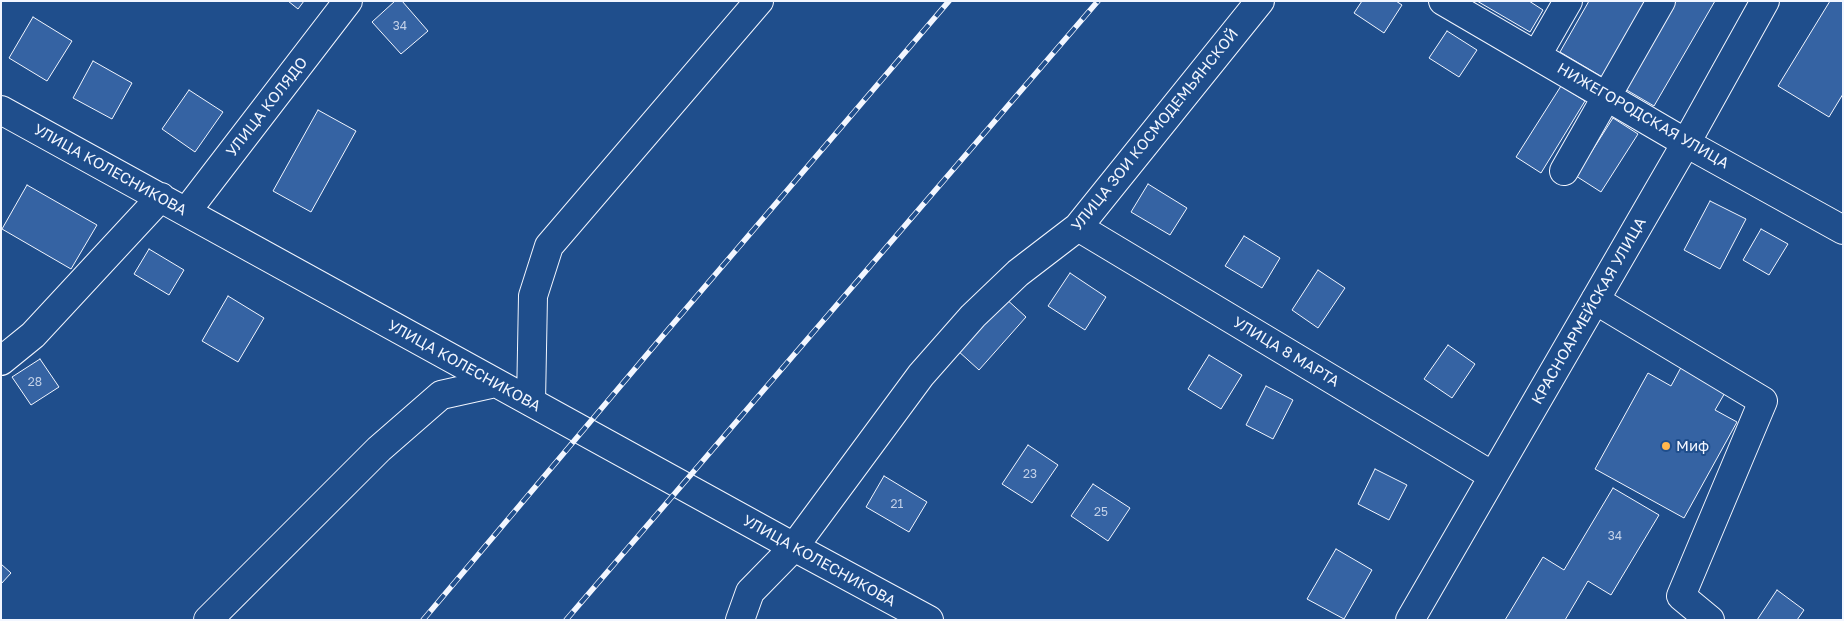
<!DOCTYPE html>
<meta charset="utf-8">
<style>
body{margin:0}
#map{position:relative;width:1844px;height:621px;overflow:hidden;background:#1f4e8c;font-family:"Golos Text",sans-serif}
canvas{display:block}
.frame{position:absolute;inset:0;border:2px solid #f2f6ff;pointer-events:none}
</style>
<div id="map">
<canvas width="1844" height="621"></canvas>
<div class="frame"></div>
</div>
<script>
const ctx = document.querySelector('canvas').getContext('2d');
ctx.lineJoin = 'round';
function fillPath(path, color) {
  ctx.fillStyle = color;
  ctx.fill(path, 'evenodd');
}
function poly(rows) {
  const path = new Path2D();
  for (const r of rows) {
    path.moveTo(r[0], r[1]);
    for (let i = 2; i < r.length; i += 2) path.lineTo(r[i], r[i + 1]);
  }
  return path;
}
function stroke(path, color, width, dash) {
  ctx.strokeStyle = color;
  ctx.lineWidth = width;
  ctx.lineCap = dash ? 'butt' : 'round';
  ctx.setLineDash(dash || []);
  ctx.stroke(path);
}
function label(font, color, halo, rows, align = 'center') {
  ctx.font = font + ' "Golos Text",sans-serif';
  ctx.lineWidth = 4;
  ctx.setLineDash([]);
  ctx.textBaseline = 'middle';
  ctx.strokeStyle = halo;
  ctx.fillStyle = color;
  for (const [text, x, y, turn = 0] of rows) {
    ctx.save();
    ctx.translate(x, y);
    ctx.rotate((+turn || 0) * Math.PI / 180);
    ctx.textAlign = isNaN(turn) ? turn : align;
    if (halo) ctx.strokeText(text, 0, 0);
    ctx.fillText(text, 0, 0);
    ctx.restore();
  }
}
const building = poly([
 [288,1,304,1,298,9,288,1],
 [395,1,402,1,428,31,401,54,372,22,395,1],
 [1362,1,1396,1,1402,5,1384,33,1354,13,1362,1],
 [1477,1,1529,1,1543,10,1530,32,1477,1],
 [1589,1,1649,1,1604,78,1560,52,1589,1],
 [1676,1,1715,1,1654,106,1625,89,1676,1],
 [1830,1,1843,1,1843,94,1829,117,1778,86,1830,1],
 [33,17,72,41,47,81,9,58,33,17],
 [1447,31,1477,50,1459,77,1429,58,1447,31],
 [93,61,132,83,112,119,73,98,93,61],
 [1561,86,1585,101,1541,173,1516,157,1561,86],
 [189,90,223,112,195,152,162,129,189,90],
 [318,110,356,131,311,212,273,191,318,110],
 [1613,118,1638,134,1601,192,1576,176,1613,118],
 [1148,184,1187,208,1170,235,1131,212,1148,184],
 [27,185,97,225,71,269,2,229,27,185],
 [1710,201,1746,219,1720,269,1684,250,1710,201],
 [1761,229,1788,244,1769,275,1743,260,1761,229],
 [1244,236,1280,258,1262,288,1225,266,1244,236],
 [149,249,184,270,169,295,134,274,149,249],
 [1318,270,1345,288,1318,328,1292,310,1318,270],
 [1070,273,1106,297,1085,330,1048,306,1070,273],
 [228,296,264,318,238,362,202,341,228,296],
 [1004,297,1026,317,979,370,957,350,1004,297],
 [1448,345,1475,364,1452,398,1424,379,1448,345],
 [1209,355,1242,375,1221,409,1188,389,1209,355],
 [40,359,59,387,31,405,12,377,40,359],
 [1685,360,1730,384,1715,410,1737,422,1684,518,1595,469,1648,373,1671,386,1685,360],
 [1266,386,1293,400,1273,439,1246,425,1266,386],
 [1028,445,1058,465,1032,503,1002,484,1028,445],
 [1375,469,1407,485,1389,520,1358,504,1375,469],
 [884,476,927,502,909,532,866,507,884,476],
 [1093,484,1130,508,1108,541,1071,516,1093,484],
 [1613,488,1659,515,1611,595,1588,581,1565,620,1505,620,1543,557,1564,570,1613,488],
 [1336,549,1372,570,1344,619,1307,599,1336,549],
 [1,564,11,573,1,584,1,564],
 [1777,590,1804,610,1797,620,1757,620,1777,590]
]);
fillPath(building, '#3563a3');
stroke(building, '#f2f6ff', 1);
const minor = poly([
 [1443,1,1686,143,1843,230],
 [1537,55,1568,1],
 [1,110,794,547,929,620],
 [1564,171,1661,1],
 [186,212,348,1],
 [1078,227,1493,476],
 [1595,300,1763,401,1681,596,1710,620],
 [1,361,33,335,161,197],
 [531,402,533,296,549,246,759,1],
 [208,620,379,449,441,395,495,383],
 [740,620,750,592,794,547,921,375,973,316,1018,273,1078,227,1260,1],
 [1410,620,1686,143,1765,1]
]);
stroke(minor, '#f2f6ff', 30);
stroke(minor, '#1f4e8c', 28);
const rail = poly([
 [423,620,655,345,949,1],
 [566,620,1098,1]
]);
stroke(rail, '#f2f6ff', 5.5);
stroke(rail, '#1f4e8c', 4, [11]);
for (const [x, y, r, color] of [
 [1666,446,5,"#ffb74d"]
]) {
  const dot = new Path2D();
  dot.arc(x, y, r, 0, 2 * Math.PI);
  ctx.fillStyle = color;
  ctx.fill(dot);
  stroke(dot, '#1f4e8c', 2);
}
label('12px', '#c3d1e8', null, [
 ["34",400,26],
 ["28",35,382],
 ["23",1030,474],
 ["21",897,504],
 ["25",1101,512],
 ["34",1615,536]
]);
label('15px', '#f2f6ff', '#1f4e8c', [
 ["УЛИЦА КОЛЯДО",267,107,-52],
 ["НИЖЕГОРОДСКАЯ УЛИЦА",1643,116,30],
 ["УЛИЦА ЗОИ КОСМОДЕМЬЯНСКОЙ",1155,130,-51],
 ["УЛИЦА КОЛЕСНИКОВА",110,170,29],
 ["КРАСНОАРМЕЙСКАЯ УЛИЦА",1589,311,-60],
 ["УЛИЦА 8 МАРТА",1286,352,31],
 ["УЛИЦА КОЛЕСНИКОВА",464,366,29],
 ["УЛИЦА КОЛЕСНИКОВА",819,561,29]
]);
label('15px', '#f2f6ff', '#1f4e8c', [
 ["Миф",1676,446]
], 'left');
</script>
